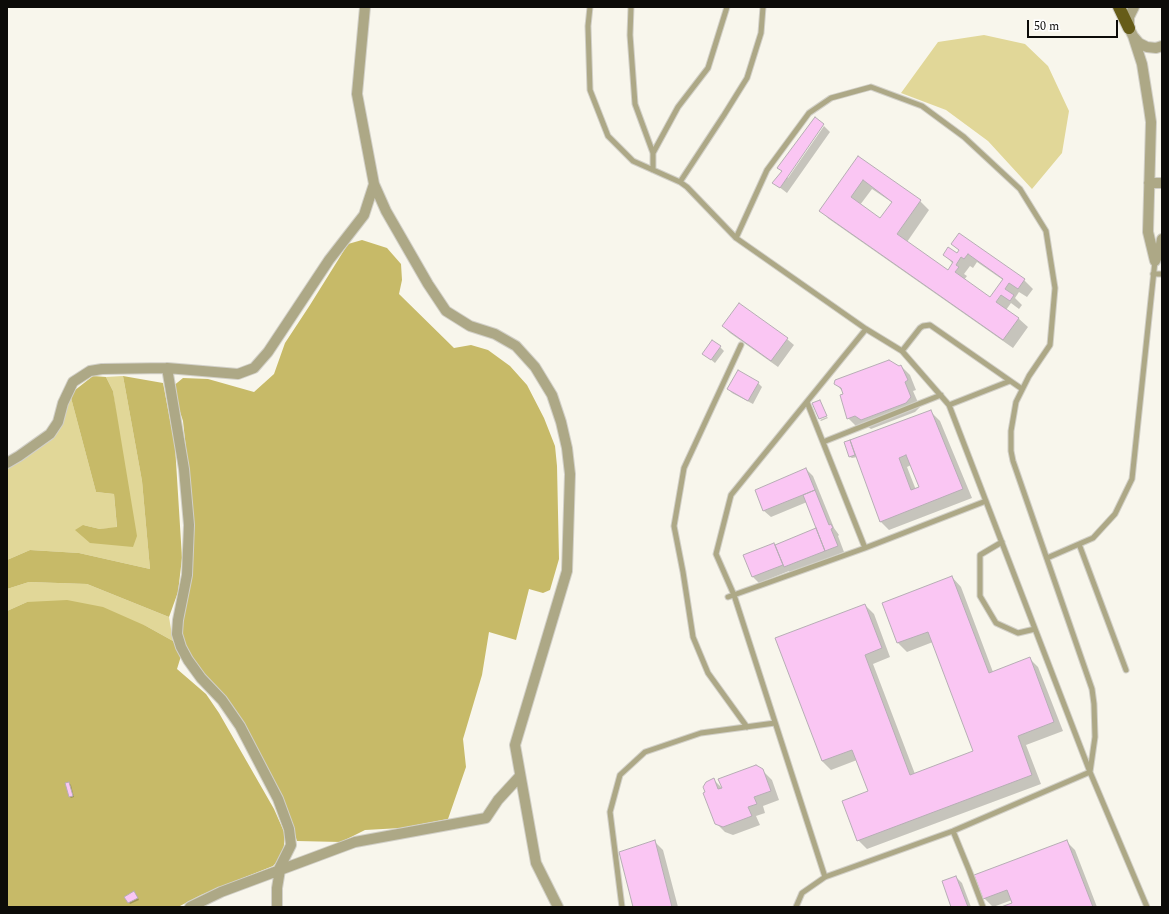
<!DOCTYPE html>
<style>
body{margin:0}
#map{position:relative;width:1169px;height:914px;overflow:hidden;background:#f8f6ec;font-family:Spectral,serif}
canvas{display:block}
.frame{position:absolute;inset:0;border:8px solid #0c0b08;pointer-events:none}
.scale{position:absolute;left:1027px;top:20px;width:91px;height:18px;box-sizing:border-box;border:2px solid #0c0b08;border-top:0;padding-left:5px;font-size:12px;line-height:14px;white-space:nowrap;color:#0c0b08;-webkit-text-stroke:3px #fff;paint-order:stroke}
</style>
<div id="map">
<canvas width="1169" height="914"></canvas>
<div class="frame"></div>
<div class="scale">50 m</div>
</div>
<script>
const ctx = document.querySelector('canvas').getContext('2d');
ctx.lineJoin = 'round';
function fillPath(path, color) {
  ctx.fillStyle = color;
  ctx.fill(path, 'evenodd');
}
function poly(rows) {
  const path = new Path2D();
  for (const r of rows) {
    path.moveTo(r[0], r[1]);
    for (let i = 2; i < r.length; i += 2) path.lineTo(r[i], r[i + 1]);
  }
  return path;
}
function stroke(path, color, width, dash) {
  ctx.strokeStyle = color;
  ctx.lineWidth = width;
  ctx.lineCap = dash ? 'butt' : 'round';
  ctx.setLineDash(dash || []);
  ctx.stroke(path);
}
fillPath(poly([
 [984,35,1025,44,1048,66,1069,111,1062,153,1032,189,988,141,946,110,901,93,938,42],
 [123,376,142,481,150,569,79,553,30,550,7,560,7,466,44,443,70,394,96,492,114,494,117,528,100,529,83,525,133,547,113,391,106,377],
 [29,582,87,584,169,617,173,641,146,626,27,602,7,611,7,589]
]), '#e1d798');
fillPath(poly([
 [362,240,387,248,401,264,402,280,399,294,454,348,471,345,488,350,510,366,527,385,544,418,555,446,557,466,559,559,550,590,543,593,529,589,516,640,489,632,482,675,463,739,466,767,448,819,401,828,365,830,341,842,297,841,280,791,191,663,181,637,188,467,183,421,172,387,183,378,208,379,254,392,274,374,285,343,310,305,348,244],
 [93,376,106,377,113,391,137,536,133,547,90,543,75,530,83,525,100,529,117,527,114,494,96,492,70,394],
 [123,376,163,383,175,446,182,558,178,592,169,617,87,584,29,582,7,589,7,560,30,550,79,553,150,569,142,481],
 [67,600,103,607,146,626,173,641,181,656,177,669,206,694,219,713,274,809,285,834,283,855,273,866,201,895,178,907,7,907,7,611,27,602]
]), '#c7ba68');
fillPath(poly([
 [815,119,787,177,788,178,824,126,830,132,787,193,774,183,782,171,779,168],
 [858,157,920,201,929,210,907,242,948,271,953,264,944,254,957,254,960,251,952,244,1024,280,1033,289,1027,297,1019,292,1015,298,1022,305,1019,309,1011,303,1006,310,1018,318,1028,327,1013,348,829,219,820,210],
 [872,189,893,203,881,220,860,205],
 [977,262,1003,280,990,298,964,280,967,276,964,274,970,266,973,268],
 [723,326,787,339,794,345,778,367,730,333],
 [720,347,724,351,715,363,704,354],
 [901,366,910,375,916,390,913,391,920,407,915,412,871,429,865,425,857,427,848,418,843,392,836,384],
 [758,383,762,387,753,404,732,393,728,389],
 [931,412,940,421,972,498,889,530,880,521,857,457,852,458,850,457,846,443],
 [911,465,920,488,916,490,907,467],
 [827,417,828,418,821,421,820,420],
 [806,469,813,476,834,528,839,535,838,536,844,552,791,573,789,571,759,583,752,576,774,544,775,546,817,528,807,502,771,517,764,511],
 [952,577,961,587,993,672,1029,658,1038,667,1063,731,1026,745,1041,784,867,849,858,840,869,792,857,760,831,770,822,761,865,605,874,614,890,657,873,664,915,774,974,751,933,642,907,652,898,643,883,603],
 [762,770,772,780,779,800,763,806,765,813,756,816,760,825,733,835,725,832,716,823,714,780,723,789],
 [69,783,71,785,74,797,71,798,69,796],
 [654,841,663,850,678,907,634,907],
 [1066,841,1075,850,1097,907,1004,907,1013,903,1012,900,993,907,984,898],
 [956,877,962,883,971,907,952,907],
 [136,894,139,900,130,904,129,902]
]), '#0003');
const building = poly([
 [815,117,824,124,780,188,772,183,782,171,777,168,815,117],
 [858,156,921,200,897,234,948,270,953,262,943,255,948,247,957,253,959,250,951,244,959,233,1025,279,1018,289,1009,283,1005,289,1014,295,1010,301,1001,295,996,302,1019,318,1003,340,819,211,858,156],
 [863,180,892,202,880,218,851,197,863,180],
 [968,254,1003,279,990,297,955,272,959,267,956,265,961,257,964,259,968,254],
 [739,303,788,338,771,361,722,326,739,303],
 [712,340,721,346,711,360,702,354,712,340],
 [889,360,899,366,901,365,908,380,905,382,911,397,906,403,861,420,855,416,847,419,840,395,843,394,841,388,834,384,835,380,889,360],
 [738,370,759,382,748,401,727,389,738,370],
 [820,400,827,416,819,419,812,403,820,400],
 [931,410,963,489,880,522,850,440,931,410],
 [906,455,919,487,911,490,899,458,906,455],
 [850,440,855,455,849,457,844,442,850,440],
 [806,468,815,490,763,511,755,490,806,468],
 [815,490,829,525,831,524,833,528,831,529,838,546,825,551,803,495,815,490],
 [816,528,825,551,784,567,775,545,816,528],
 [774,543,783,565,752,577,743,555,774,543],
 [952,576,989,673,1030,657,1054,722,1018,736,1032,775,857,841,842,801,868,791,852,750,822,761,775,638,865,604,882,648,865,655,910,775,973,751,928,632,897,643,882,603,952,576],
 [756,765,763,769,771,791,754,797,757,804,748,807,752,816,723,827,715,824,703,793,705,792,703,787,706,782,714,778,718,789,722,788,718,779,756,765],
 [69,782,73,796,69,797,65,783,69,782],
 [655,840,672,907,633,907,619,852,655,840],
 [1067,840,1093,907,1001,907,1012,903,1007,890,983,899,974,875,1067,840],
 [956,876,968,907,951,907,942,881,956,876],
 [134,891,138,898,128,903,124,897,134,891]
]);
fillPath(building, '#fac6f3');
stroke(building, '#b6adb4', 1);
const service = poly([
 [590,7,588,26,590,90,608,136,633,161,680,182,687,187,736,238,866,329,902,351,949,405,1090,772,1147,907],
 [631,7,630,35,635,104,653,153,653,170],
 [653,153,678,107,708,68,727,7],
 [680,182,724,115,747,78,761,33,763,7],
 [736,238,767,170,809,113,831,98,871,87,922,106,964,137,1020,189,1046,231,1055,288,1050,345,1029,376,1016,402,1011,431,1011,451,1013,461,1092,689,1094,704,1095,737,1090,772,953,831,825,877,802,893,796,907],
 [1153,274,1162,274],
 [741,345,684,468,674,526,683,572,693,637,708,673,747,727],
 [902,351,920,328,923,326,930,325,1022,389],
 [807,402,865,548],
 [949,405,1010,381],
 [823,442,941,395],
 [1002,542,980,555,980,596,996,623,1018,633,1035,629],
 [1079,544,1126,670],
 [1047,558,1093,538,1115,514,1132,479,1155,261],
 [728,597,865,548,986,501],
 [953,831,969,870,983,907],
 [825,877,734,595,716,554,731,495,866,329],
 [622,907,610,812,620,775,645,752,701,733,775,723]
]);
const minor = poly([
 [365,7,357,94,374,184,386,211,428,284,446,311,470,326,495,334,516,346,535,367,552,395,561,422,567,448,570,474,567,571,515,745,536,863,558,907],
 [1134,7,1129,17,1129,28,1133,36,1139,43,1147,47,1156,48,1162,46],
 [1133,36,1142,64,1149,108,1151,122,1148,232,1155,261],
 [1149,183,1162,183],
 [1155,261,1160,250,1162,239],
 [167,368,184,469,189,525,187,575,178,620,177,634,181,647,188,660,201,678,222,700,240,726,278,799,289,829,291,845,278,871],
 [7,463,19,456,50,434,58,422,63,403,73,382,90,371,102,369,167,368,238,374,254,368,268,352,329,260,364,215,374,184],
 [190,907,221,892,355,842,486,818,498,800,520,776],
 [277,907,277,888,280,870]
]);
const trunk = poly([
 [1119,7,1129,28]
]);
stroke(service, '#d2d0c8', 7);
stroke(minor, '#d2d0c8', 12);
stroke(trunk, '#d2d0c8', 14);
stroke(service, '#ada886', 5);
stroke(minor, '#ada886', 10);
stroke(trunk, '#665c18', 12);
</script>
